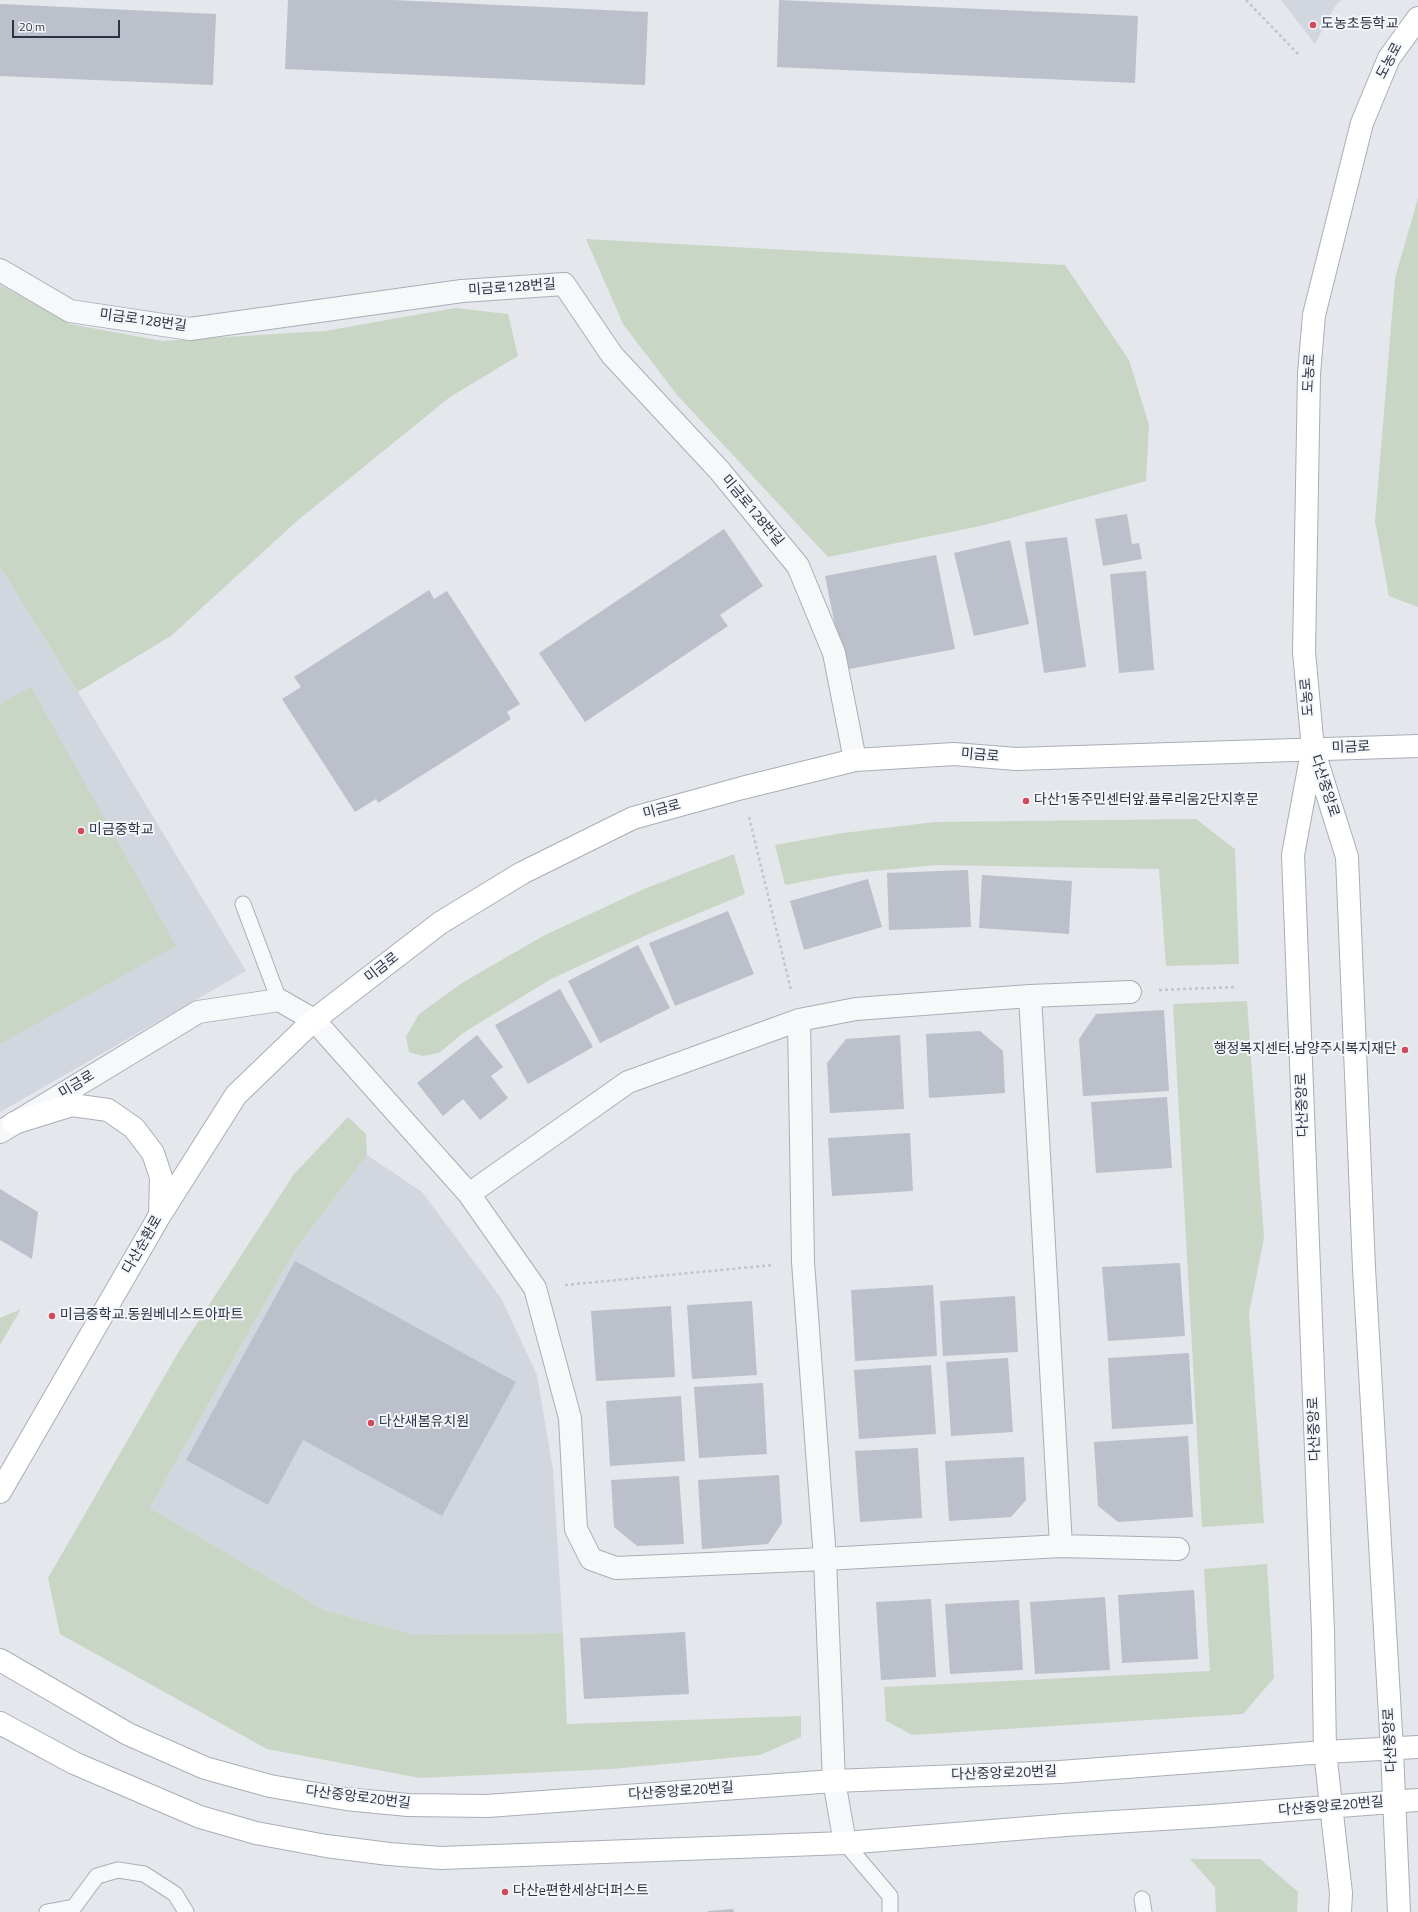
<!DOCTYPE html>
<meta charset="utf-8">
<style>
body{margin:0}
#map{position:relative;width:1418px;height:1912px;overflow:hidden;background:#e4e7ec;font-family:"Titillium Web",sans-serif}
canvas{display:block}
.scale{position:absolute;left:12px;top:20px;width:108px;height:18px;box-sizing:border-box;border:2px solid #2b3445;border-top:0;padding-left:5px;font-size:12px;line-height:14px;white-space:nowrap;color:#2b3445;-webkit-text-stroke:3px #f4f6f9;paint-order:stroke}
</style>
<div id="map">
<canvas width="1418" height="1912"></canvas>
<div class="scale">20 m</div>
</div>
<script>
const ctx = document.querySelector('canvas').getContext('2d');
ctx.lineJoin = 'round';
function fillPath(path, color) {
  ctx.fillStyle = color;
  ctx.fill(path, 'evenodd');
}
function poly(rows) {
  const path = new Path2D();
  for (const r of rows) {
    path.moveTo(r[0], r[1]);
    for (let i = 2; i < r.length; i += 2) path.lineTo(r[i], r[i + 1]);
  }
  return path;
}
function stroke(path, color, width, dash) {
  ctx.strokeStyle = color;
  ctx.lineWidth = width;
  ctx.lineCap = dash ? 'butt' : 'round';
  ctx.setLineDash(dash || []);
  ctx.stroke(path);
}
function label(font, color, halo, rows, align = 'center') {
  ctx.font = font + ' "Titillium Web","Noto Sans KR",sans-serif';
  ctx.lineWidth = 4;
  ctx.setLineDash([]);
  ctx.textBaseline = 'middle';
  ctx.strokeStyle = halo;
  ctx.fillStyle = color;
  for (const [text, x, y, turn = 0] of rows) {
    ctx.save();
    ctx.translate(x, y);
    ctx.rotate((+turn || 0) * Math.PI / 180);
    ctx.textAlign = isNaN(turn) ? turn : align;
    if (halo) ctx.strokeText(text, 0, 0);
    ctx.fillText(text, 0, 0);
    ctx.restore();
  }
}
fillPath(poly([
 [1281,0,1341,0,1335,6,1315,44],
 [0,567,78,692,246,971,0,1112],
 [367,1155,422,1192,501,1298,537,1375,553,1470,563,1633,415,1635,324,1610,150,1508,295,1250]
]), '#d2d6de');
fillPath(poly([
 [1418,198,1418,607,1389,596,1375,521,1395,278],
 [586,239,1065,265,1129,360,1149,425,1146,481,985,525,828,557,677,395,623,324],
 [0,285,70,324,162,341,325,331,455,308,508,314,518,356,450,397,297,521,171,636,78,692,0,567],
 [31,687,176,946,0,1044,0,704],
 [1196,819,1235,849,1239,964,1166,966,1159,869,936,865,844,874,785,885,775,845,843,833,935,822],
 [734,854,745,894,651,933,551,979,463,1033,439,1053,423,1056,409,1052,406,1037,419,1014,462,983,543,936,644,889],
 [1247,1001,1264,1238,1249,1313,1264,1523,1202,1527,1173,1004],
 [348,1117,366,1134,367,1155,295,1250,150,1508,324,1610,415,1635,563,1633,567,1724,801,1716,801,1737,760,1755,612,1769,420,1778,267,1749,60,1634,48,1578,179,1351,294,1174],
 [21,1309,0,1345,0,1318],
 [1267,1564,1274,1678,1243,1714,912,1735,886,1721,884,1687,1210,1671,1204,1569],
 [1190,1859,1260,1859,1298,1892,1297,1912,1216,1912,1215,1887]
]), '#c9d6c5');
fillPath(poly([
 [288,0,393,0,648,12,645,85,285,69],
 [779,0,1138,16,1135,83,777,67],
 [0,4,216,14,213,85,0,76],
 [1127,514,1132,544,1139,543,1142,559,1103,566,1095,519],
 [724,529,763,586,720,615,728,626,585,722,539,653],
 [1067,537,1086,667,1044,673,1025,542],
 [1010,540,1029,624,974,636,954,553],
 [936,555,955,649,844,670,825,576],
 [1146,571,1154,670,1119,673,1110,574],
 [429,590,434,599,447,591,520,704,507,712,511,719,378,803,376,799,355,812,282,699,301,687,294,677],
 [968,870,971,927,889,930,887,873],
 [982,875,1072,881,1069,934,979,928],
 [868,879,882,927,804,950,790,901],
 [728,911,754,974,675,1006,649,943],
 [638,945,670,1008,600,1043,568,981],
 [560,989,593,1047,528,1084,495,1025],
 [1164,1010,1169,1091,1083,1096,1079,1039,1096,1014],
 [980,1031,1003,1051,1005,1093,929,1098,926,1034],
 [477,1035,503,1067,491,1076,508,1098,480,1120,463,1099,443,1116,417,1083],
 [900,1035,904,1109,830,1113,827,1063,846,1039],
 [1167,1097,1172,1168,1096,1173,1091,1102],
 [910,1133,913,1191,832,1196,828,1138],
 [0,1189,38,1212,32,1259,0,1240],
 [295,1261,516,1382,442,1516,303,1440,268,1505,186,1460],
 [1180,1263,1185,1336,1108,1341,1102,1267],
 [933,1285,937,1356,855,1361,851,1290],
 [1015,1296,1018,1352,943,1356,940,1301],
 [752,1301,757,1375,692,1379,687,1305],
 [671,1306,675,1377,596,1381,591,1311],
 [1189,1353,1193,1424,1112,1429,1108,1358],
 [1008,1358,1013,1432,951,1436,946,1362],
 [931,1365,936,1434,859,1439,854,1370],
 [763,1383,767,1454,699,1458,694,1387],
 [681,1396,685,1461,610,1466,606,1401],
 [1188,1436,1193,1517,1118,1522,1098,1506,1094,1442],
 [918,1448,922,1518,860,1522,855,1451],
 [1024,1457,1026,1500,1011,1517,949,1521,945,1461],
 [779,1475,782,1523,768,1544,702,1549,698,1480],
 [679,1476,684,1544,637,1546,614,1527,611,1480],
 [1194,1590,1198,1659,1122,1663,1118,1595],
 [1105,1597,1110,1670,1035,1674,1030,1602],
 [931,1599,936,1677,881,1680,876,1602],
 [1019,1600,1023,1670,950,1674,945,1604],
 [685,1632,689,1694,584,1699,580,1638],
 [733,1909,734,1912,708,1912,708,1911]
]), '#bbc0ca');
const lane = poly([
 [243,904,279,1000],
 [845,1843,890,1896,890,1912],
 [1142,1899,1144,1912],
 [47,1912,74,1907,97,1876,118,1870,144,1874,175,1894,186,1912]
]);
const street = poly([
 [0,270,70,311,190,329,462,291,564,284,612,355,719,470,798,566,834,653,855,760],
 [799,1020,803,1262,825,1559,834,1781,845,1843],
 [0,1132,198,1012,279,1000,314,1020,469,1194,535,1288,570,1418,576,1529,591,1559,616,1568,825,1559,1061,1546,1030,996],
 [469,1194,628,1082,799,1020,856,1009,1030,996,1130,992],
 [1061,1546,1178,1549]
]);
const secondary = poly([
 [1312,752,1293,855,1323,1631,1325,1752,1341,1893,1340,1912],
 [14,1123,72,1105,108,1110,134,1128,153,1153,161,1177,160,1214],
 [0,1492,160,1215,236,1095,314,1020,440,923,522,873,633,818,742,788,855,760,954,754,1016,759,1418,746],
 [0,1660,128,1734,205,1768,270,1786,346,1799,408,1805,487,1806,834,1781,1060,1772,1325,1752,1418,1747],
 [0,1723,74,1763,200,1817,256,1833,326,1846,389,1854,441,1858,845,1843,1065,1825,1211,1816,1418,1800],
 [1399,1912,1392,1750,1364,1268,1347,857,1313,749,1304,652,1309,374,1314,315,1362,123,1389,58,1418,18]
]);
stroke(lane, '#a9aeb7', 17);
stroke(street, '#a9aeb7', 24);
stroke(secondary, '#a9aeb7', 24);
stroke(poly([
 [1246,0,1300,56],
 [749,817,791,990],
 [1159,990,1236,987],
 [565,1285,773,1265]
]), '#c2c5cb', 2.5, [3, 3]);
stroke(lane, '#f7f8fa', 15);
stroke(street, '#f7f8fa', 22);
stroke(secondary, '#fff', 22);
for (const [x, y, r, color] of [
 [1313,25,4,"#d1495b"],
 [1026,801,4,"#d1495b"],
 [81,831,4,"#d1495b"],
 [1405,1050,4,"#d1495b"],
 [52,1316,4,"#d1495b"],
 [371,1423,4,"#d1495b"],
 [505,1892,4,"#d1495b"]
]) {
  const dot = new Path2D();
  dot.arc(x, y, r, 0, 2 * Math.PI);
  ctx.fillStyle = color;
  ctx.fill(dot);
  stroke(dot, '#f4f6f9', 1.5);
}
label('14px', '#2b3445', '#f4f6f9', [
 ["도농초등학교",1321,25],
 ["다산1동주민센터앞.플루리움2단지후문",1034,801],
 ["미금중학교",89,831],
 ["행정복지센터.남양주시복지재단",1397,1050,"right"],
 ["미금중학교.동원베네스트아파트",60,1316],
 ["다산새봄유치원",379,1423],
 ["다산e편한세상더퍼스트",513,1892]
], 'left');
label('14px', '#2b3445', '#f4f6f9', [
 ["도농로",1390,61,-62],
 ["미금로128번길",512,288,-4],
 ["미금로128번길",143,321,8],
 ["도농로",1310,373,-87],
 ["미금로128번길",752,511,50],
 ["도농로",1308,697,-95],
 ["미금로",1351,748,-2],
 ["미금로",980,756,5],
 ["다산중앙로",1324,786,72],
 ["미금로",662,810,-15],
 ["미금로",382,968,-38],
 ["미금로",77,1085,-31],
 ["다산중앙로",1303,1105,-92],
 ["다산순환로",143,1245,-60],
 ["다산중앙로",1315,1429,-92],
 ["다산중앙로",1391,1740,-93],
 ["다산중앙로20번길",1004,1774,-2],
 ["다산중앙로20번길",681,1792,-4],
 ["다산중앙로20번길",358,1798,7],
 ["다산중앙로20번길",1331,1807,-5]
]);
</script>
